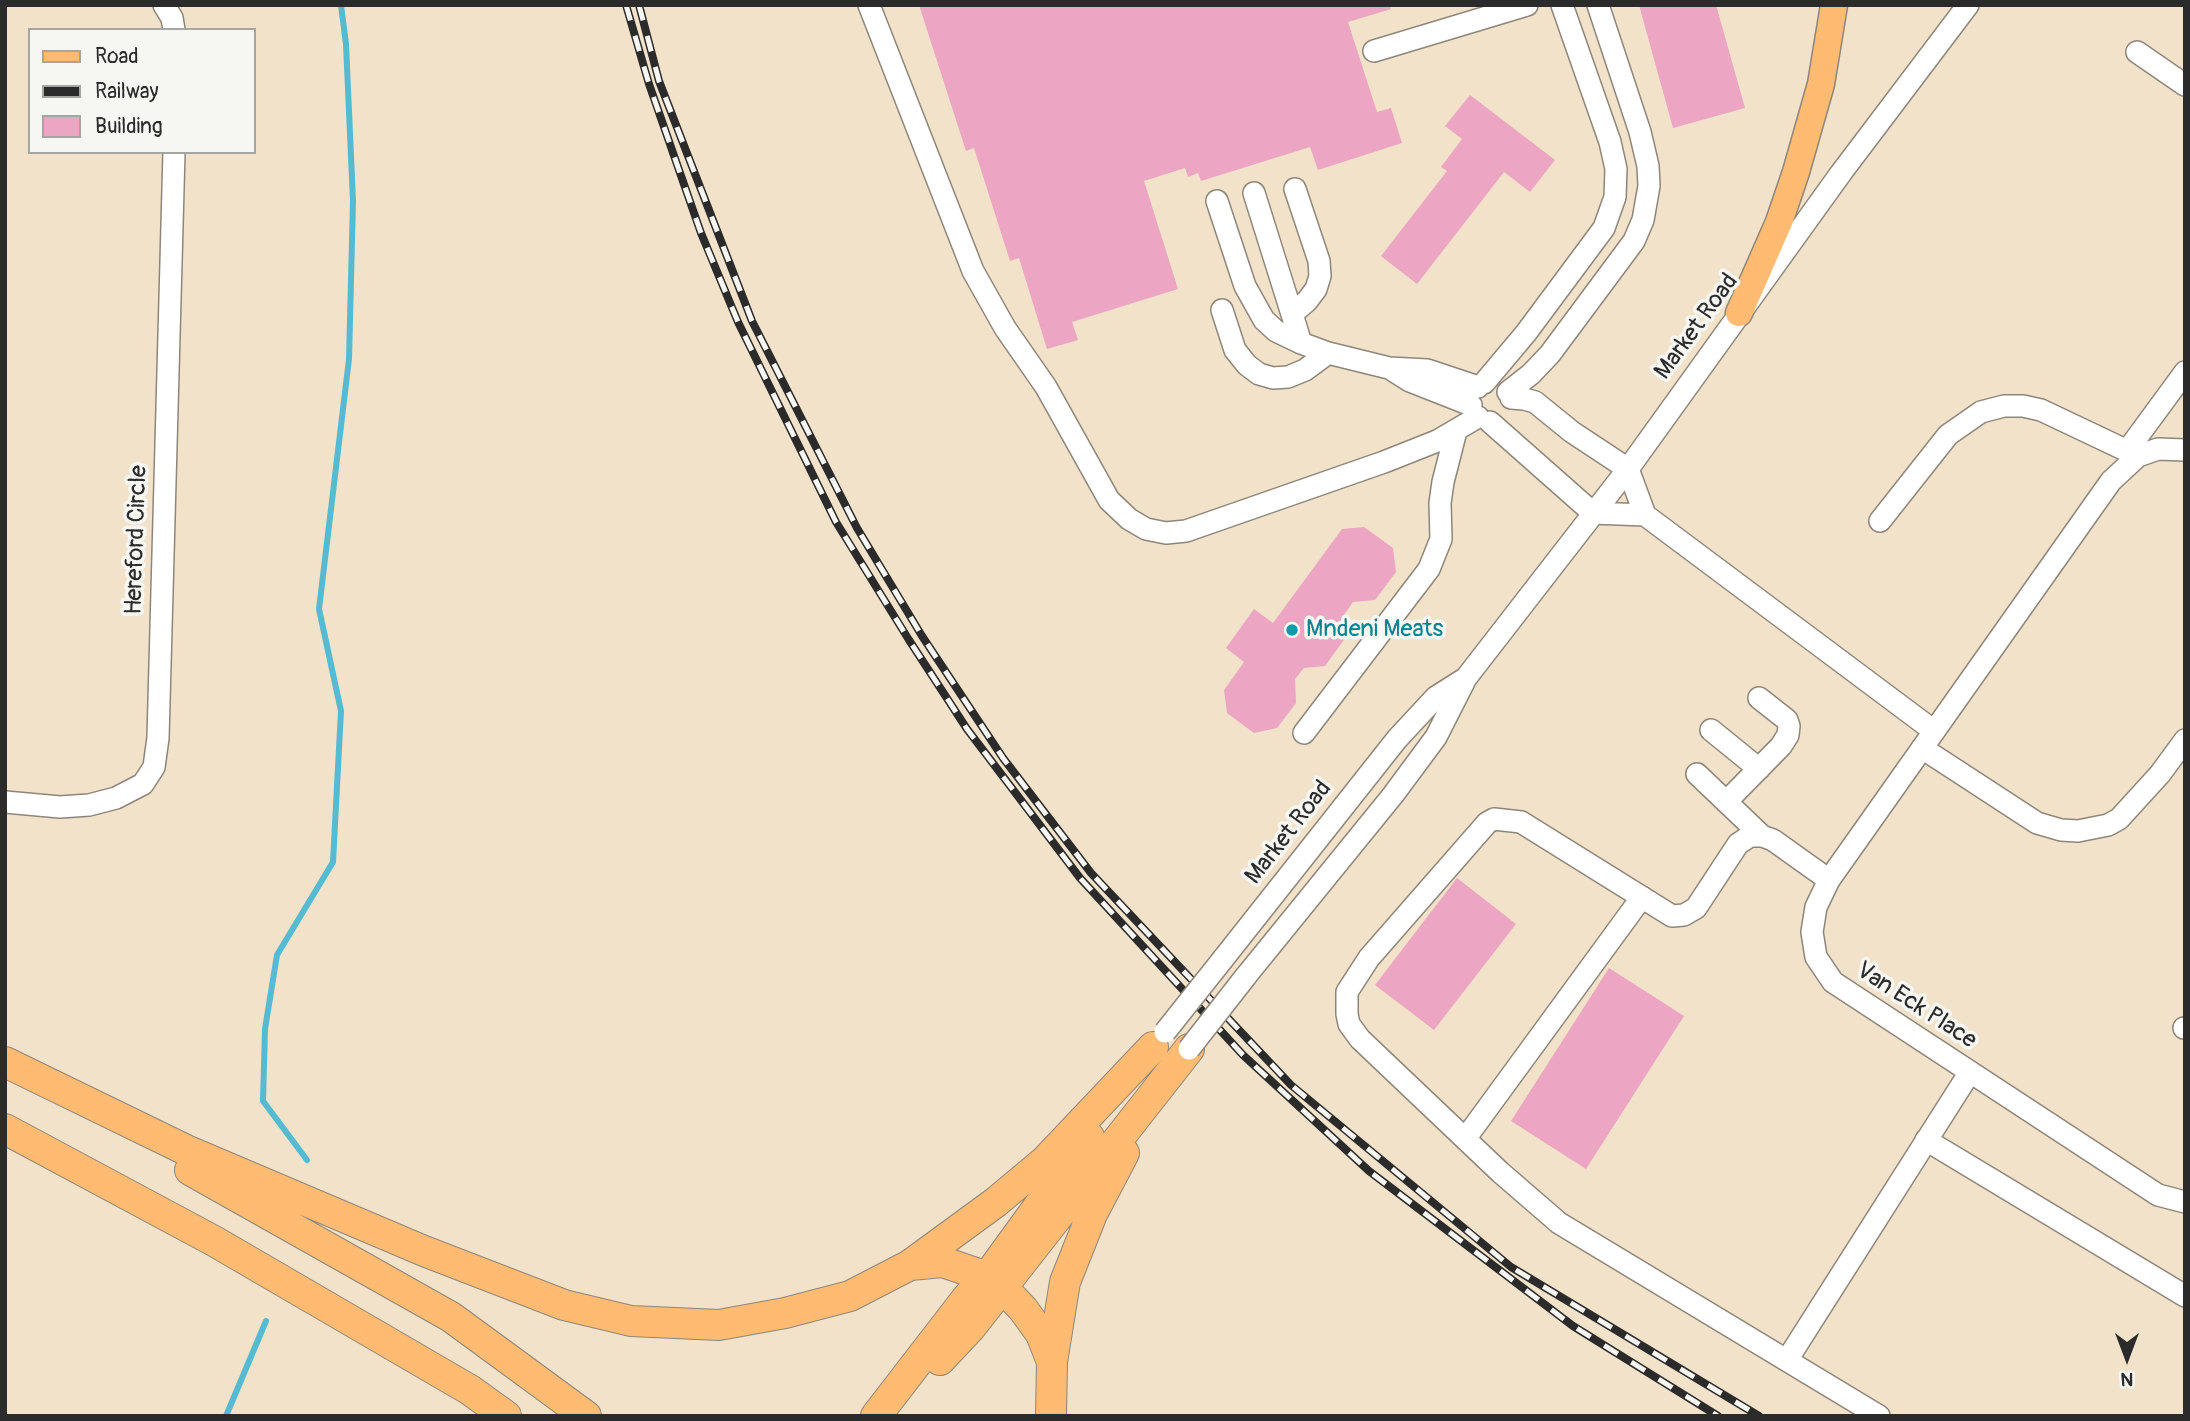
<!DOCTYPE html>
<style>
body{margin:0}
#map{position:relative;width:2190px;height:1421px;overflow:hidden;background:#f1e2c9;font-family:Pangolin,sans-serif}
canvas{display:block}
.frame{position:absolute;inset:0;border:7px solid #2b2b2b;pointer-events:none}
.legend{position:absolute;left:28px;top:28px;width:228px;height:126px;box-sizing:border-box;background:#f6f6f2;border:2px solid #a5a5a2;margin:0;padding:9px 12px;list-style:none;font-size:21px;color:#2b2b2b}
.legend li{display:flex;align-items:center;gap:14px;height:35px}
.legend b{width:35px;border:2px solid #a5a5a2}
.north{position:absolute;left:2092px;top:1323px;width:70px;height:70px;-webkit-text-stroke:5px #f6f6f2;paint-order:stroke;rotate:180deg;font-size:19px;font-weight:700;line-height:28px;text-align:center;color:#2b2b2b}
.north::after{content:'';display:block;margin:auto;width:24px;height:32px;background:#2b2b2b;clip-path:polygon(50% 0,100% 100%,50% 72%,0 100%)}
</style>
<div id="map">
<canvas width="2190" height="1421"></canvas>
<div class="frame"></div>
<ul class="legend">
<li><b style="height:9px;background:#ffbb71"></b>Road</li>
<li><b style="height:9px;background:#2b2b2b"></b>Railway</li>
<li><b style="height:19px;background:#eca5c2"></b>Building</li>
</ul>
<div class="north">N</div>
</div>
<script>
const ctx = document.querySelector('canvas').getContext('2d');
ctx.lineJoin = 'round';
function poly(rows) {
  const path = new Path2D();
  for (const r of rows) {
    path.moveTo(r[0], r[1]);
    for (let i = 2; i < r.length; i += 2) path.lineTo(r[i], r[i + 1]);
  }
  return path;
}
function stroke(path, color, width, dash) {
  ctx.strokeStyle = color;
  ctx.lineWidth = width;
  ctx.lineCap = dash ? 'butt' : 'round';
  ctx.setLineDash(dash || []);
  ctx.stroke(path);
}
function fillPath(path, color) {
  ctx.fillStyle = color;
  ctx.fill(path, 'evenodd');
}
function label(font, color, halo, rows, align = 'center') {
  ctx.font = font + ' Pangolin,sans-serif';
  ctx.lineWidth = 7;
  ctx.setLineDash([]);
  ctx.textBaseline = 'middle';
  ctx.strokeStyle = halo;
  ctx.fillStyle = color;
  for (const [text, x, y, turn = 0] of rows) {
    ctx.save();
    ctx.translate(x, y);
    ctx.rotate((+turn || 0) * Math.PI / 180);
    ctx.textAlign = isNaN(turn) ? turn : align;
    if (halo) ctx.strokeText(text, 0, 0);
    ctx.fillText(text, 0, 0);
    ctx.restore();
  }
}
stroke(poly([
 [307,1160,263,1101,265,1029,277,955,333,862,341,711,319,609,349,359,353,201,346,44,341,5],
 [226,1416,266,1321]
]), '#55bbd3', 6);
fillPath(poly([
 [919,5,1390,5,1391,9,1348,22,1377,112,1391,108,1402,143,1318,170,1310,147,1201,181,1198,173,1188,177,1185,168,1144,181,1178,289,1072,322,1078,340,1047,349,1019,258,1010,261,974,148,966,151],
 [1639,5,1716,5,1745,108,1673,128],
 [1470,95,1555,160,1530,192,1504,172,1417,284,1381,256,1447,171,1441,167,1462,139,1445,126],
 [1364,527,1393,548,1396,572,1375,600,1353,602,1344,615,1346,637,1325,666,1304,668,1295,679,1296,703,1277,728,1254,733,1227,713,1224,690,1244,662,1226,648,1254,609,1273,623,1342,529],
 [1457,878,1516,924,1434,1030,1375,985],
 [1609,968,1684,1016,1586,1169,1511,1121]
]), '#eca5c2');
const minor = poly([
 [164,5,172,18,174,30],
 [869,5,973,271,1005,328,1046,387,1109,500,1129,519,1146,529,1166,533,1186,531,1384,462,1437,441,1478,417],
 [1374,51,1527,5],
 [2137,52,2185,85],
 [1254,193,1301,343],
 [1217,201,1245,286,1264,320,1276,331,1301,343,1328,353,1389,368,1427,370,1478,387],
 [1222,310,1235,350,1247,365,1259,374,1273,378,1288,377,1305,370,1328,353],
 [1292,314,1307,301,1316,289,1320,276,1319,261,1295,189],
 [1391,369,1410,381,1471,405],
 [1484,383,1526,333,1604,228,1615,197,1616,169,1610,142,1562,5],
 [1508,392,1531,374,1550,354,1634,241,1643,220,1649,186,1648,166,1640,132,1598,5],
 [1511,398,1524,399,1535,402,1572,432,1628,469,1645,515,1934,731],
 [1490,422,1593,513,1645,515],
 [2185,450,2158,449,2138,456,2111,481,1829,880,1816,907,1812,932,1816,957,1833,982,2158,1195,2185,1202],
 [2127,451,2185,372],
 [1880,521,1948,435,1981,412,2004,406,2023,406,2041,410,2138,456],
 [1711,730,1759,769],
 [1304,733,1429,569,1441,539,1440,503,1443,482,1456,431],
 [1922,748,2037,823,2061,830,2078,831,2108,825,2119,819,2160,774,2185,740],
 [1697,774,1762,836],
 [5,802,60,807,89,805,116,798,143,784,154,767,158,738,174,152],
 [1726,802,1781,746,1788,735,1789,726,1787,720,1759,698],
 [1829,880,1773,840,1762,836,1750,836,1738,844,1696,908,1684,915,1672,916,1521,822,1494,819,1487,823,1369,958,1347,992,1347,1014,1349,1024,1360,1039,1500,1172,1559,1223,1879,1416],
 [1223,959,1397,739,1436,697,1466,678],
 [1246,976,1393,795,1436,737,1466,678,1628,469,1841,173,1968,5],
 [2184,1028,2185,1028],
 [1465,1139,1642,897],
 [1926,1140,2185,1296],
 [1787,1360,1970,1072]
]);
const major = poly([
 [1739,313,1779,222,1796,172,1821,84,1834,5]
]);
const highway = poly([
 [5,1062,186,1150,424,1251,564,1305,631,1321,719,1325,785,1313,850,1296,910,1265,996,1202,1045,1161,1153,1047],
 [5,1129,214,1241,470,1390,506,1416],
 [190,1170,451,1317,586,1416],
 [910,1265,943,1262,987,1277,1003,1288,1023,1309,1041,1334,1052,1362],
 [940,1360,971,1327,1189,1049],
 [876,1416,967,1298,993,1269,1089,1137],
 [1051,1416,1052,1362,1065,1282,1092,1214,1124,1153]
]);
stroke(minor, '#8e867a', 24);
stroke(major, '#8e867a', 29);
stroke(highway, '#8e867a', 32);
stroke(minor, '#fff', 21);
stroke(major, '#ffbb71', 26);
stroke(highway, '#ffbb71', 30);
const rail = poly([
 [626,5,649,84,701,233,738,322,836,522,909,640,967,729,1080,878,1243,1055,1369,1171,1573,1326,1718,1416],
 [639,5,659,81,752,321,857,528,922,636,1003,758,1091,873,1291,1085,1511,1267,1759,1416]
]);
stroke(rail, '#2b2b2b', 8);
stroke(rail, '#f6f6f2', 5, [16]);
const minorBridge = poly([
 [1165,1032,1223,959],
 [1189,1049,1246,976]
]);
stroke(minorBridge, '#8e867a', 24, []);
stroke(minorBridge, '#fff', 21);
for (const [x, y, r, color] of [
 [1292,630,7,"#0f9aa8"]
]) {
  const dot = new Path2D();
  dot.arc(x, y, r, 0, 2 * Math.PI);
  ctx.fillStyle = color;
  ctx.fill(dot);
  stroke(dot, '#f6f6f2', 2.5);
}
label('24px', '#2b2b2b', '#f6f6f2', [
 ["Market Road",1697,327,-54],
 ["Hereford Circle",137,540,-88],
 ["Market Road",1289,833,-52],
 ["Van Eck Place",1916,1006,33]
]);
label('24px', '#0d838f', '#f6f6f2', [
 ["Mndeni Meats",1306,630]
], 'left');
</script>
